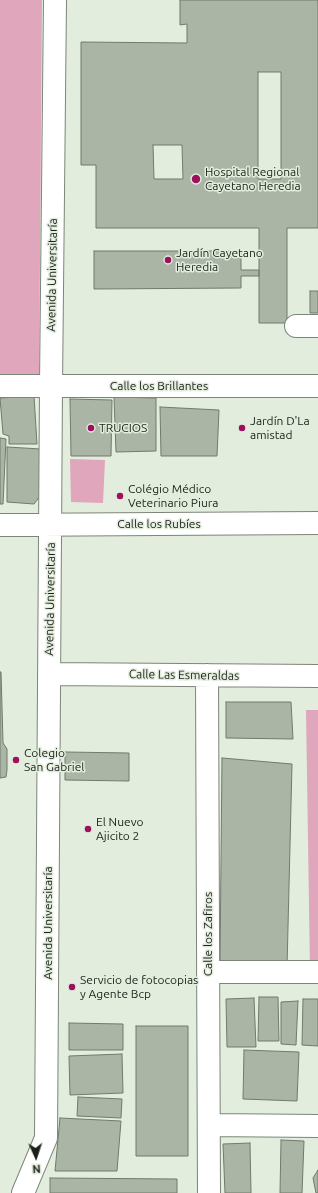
<!DOCTYPE html>
<meta charset="utf-8">
<style>
body{margin:0}
#map{position:relative;width:318px;height:1193px;overflow:hidden;background:#e2eddd;font-family:Ubuntu,sans-serif}
canvas{display:block}
.north{position:absolute;left:16px;top:1137px;width:40px;height:40px;-webkit-text-stroke:3px #e2eddd;paint-order:stroke;rotate:177deg;font-size:11px;font-weight:700;line-height:16px;text-align:center;color:#1c201a}
.north::after{content:'';display:block;margin:auto;width:14px;height:18px;background:#1c201a;clip-path:polygon(50% 0,100% 100%,50% 72%,0 100%)}
</style>
<div id="map">
<canvas width="318" height="1193"></canvas>
<div class="north">N</div>
</div>
<script>
const ctx = document.querySelector('canvas').getContext('2d');
ctx.lineJoin = 'round';
function fillPath(path, color) {
  ctx.fillStyle = color;
  ctx.fill(path, 'evenodd');
}
function poly(rows) {
  const path = new Path2D();
  for (const r of rows) {
    path.moveTo(r[0], r[1]);
    for (let i = 2; i < r.length; i += 2) path.lineTo(r[i], r[i + 1]);
  }
  return path;
}
function stroke(path, color, width, dash) {
  ctx.strokeStyle = color;
  ctx.lineWidth = width;
  ctx.lineCap = dash ? 'butt' : 'round';
  ctx.setLineDash(dash || []);
  ctx.stroke(path);
}
function label(font, color, halo, rows, align = 'center') {
  ctx.font = font + ' Ubuntu,sans-serif';
  ctx.lineWidth = 3;
  ctx.setLineDash([]);
  ctx.textBaseline = 'middle';
  ctx.strokeStyle = halo;
  ctx.fillStyle = color;
  for (const [text, x, y, turn = 0] of rows) {
    ctx.save();
    ctx.translate(x, y);
    ctx.rotate((+turn || 0) * Math.PI / 180);
    ctx.textAlign = isNaN(turn) ? turn : align;
    if (halo) ctx.strokeText(text, 0, 0);
    ctx.fillText(text, 0, 0);
    ctx.restore();
  }
}
fillPath(poly([
 [0,0,42,0,39,382,0,380],
 [70,459,105,460,103,503,71,502],
 [306,710,318,710,318,971,310,971]
]), '#e0a6bb');
const building = poly([
 [180,0,318,0,318,228,287,228,287,323,259,323,259,228,96,228,96,165,81,165,81,42,187,43,187,24,180,25,180,0],
 [258,72,281,72,281,179,258,179,258,72],
 [153,145,182,145,183,179,154,179,153,145],
 [94,251,241,251,241,270,259,270,259,276,241,276,241,288,94,289,94,251],
 [310,291,318,291,318,313,310,313,310,291],
 [34,396,37,444,9,444,9,436,3,434,0,398,34,396],
 [114,397,156,398,156,451,116,452,114,397],
 [70,399,112,400,111,456,71,456,70,399],
 [160,407,219,410,217,456,161,456,160,407],
 [0,438,6,439,3,504,0,504,0,438],
 [7,447,41,449,41,495,34,504,7,502,7,447],
 [0,672,1,672,3,743,7,749,7,770,6,777,0,778,0,672],
 [226,702,291,702,293,739,226,738,226,702],
 [65,752,129,753,129,781,65,780,65,752],
 [222,758,292,764,287,968,220,965,222,758],
 [259,997,278,997,279,1041,258,1041,259,997],
 [254,998,256,1047,227,1047,226,999,254,998],
 [303,999,318,999,318,1046,302,1045,303,999],
 [298,1001,296,1045,281,1044,281,1002,298,1001],
 [69,1023,123,1024,123,1050,69,1050,69,1023],
 [136,1026,188,1026,188,1156,136,1156,136,1026],
 [244,1050,299,1052,297,1101,243,1099,244,1050],
 [122,1054,123,1093,70,1095,69,1056,122,1054],
 [78,1097,122,1099,121,1118,77,1116,78,1097],
 [60,1118,121,1121,117,1171,55,1171,60,1118],
 [281,1140,304,1141,302,1193,280,1193,281,1140],
 [250,1143,251,1193,225,1193,223,1144,250,1143],
 [318,1170,318,1193,316,1193,313,1178,318,1170],
 [50,1178,177,1179,177,1193,50,1193,50,1178]
]);
fillPath(building, '#aab5a6');
stroke(building, '#717a6c', 1);
const minor = poly([
 [296,326,318,326],
 [0,386,318,386],
 [0,525,318,523],
 [49,674,318,676],
 [207,675,209,1193],
 [208,972,318,972],
 [209,1125,318,1126],
 [23,1193,46,1138,51,386,55,0]
]);
stroke(minor, '#7c8678', 24);
stroke(minor, '#fff', 22);
for (const [x, y, r, color] of [
 [196,179,5,"#9e105d"],
 [168,260,4,"#9e105d"],
 [91,428,4,"#9e105d"],
 [242,428,4,"#9e105d"],
 [120,496,4,"#9e105d"],
 [16,760,4,"#9e105d"],
 [88,829,4,"#9e105d"],
 [72,987,4,"#9e105d"]
]) {
  const dot = new Path2D();
  dot.arc(x, y, r, 0, 2 * Math.PI);
  ctx.fillStyle = color;
  ctx.fill(dot);
  stroke(dot, '#e2eddd', 1.5);
}
label('12px', '#1c201a', '#e2eddd', [
 ["Hospital Regional",205,172],
 ["Cayetano Heredia",205,186],
 ["Jardín Cayetano",176,253],
 ["Heredia",176,267],
 ["Jardín D'La",250,421],
 ["amistad",250,435],
 ["TRUCIOS",99,428],
 ["Colégio Médico",128,489],
 ["Veterinario Piura",128,503],
 ["Colegio",24,753],
 ["San Gabriel",24,767],
 ["El Nuevo",96,822],
 ["Ajicito 2",96,836],
 ["Servicio de fotocopias",80,980],
 ["y Agente Bcp",80,994]
], 'left');
label('12px', '#1c201a', '#e2eddd', [
 ["Avenida Universitaría",52,275,-89],
 ["Calle los Brillantes",159,386],
 ["Calle los Rubíes",159,524],
 ["Avenida Universitaría",50,599,-89],
 ["Calle Las Esmeraldas",184,675,1],
 ["Avenida Universitaría",48,923,-90],
 ["Calle los Zafiros",208,934,-90]
]);
</script>
